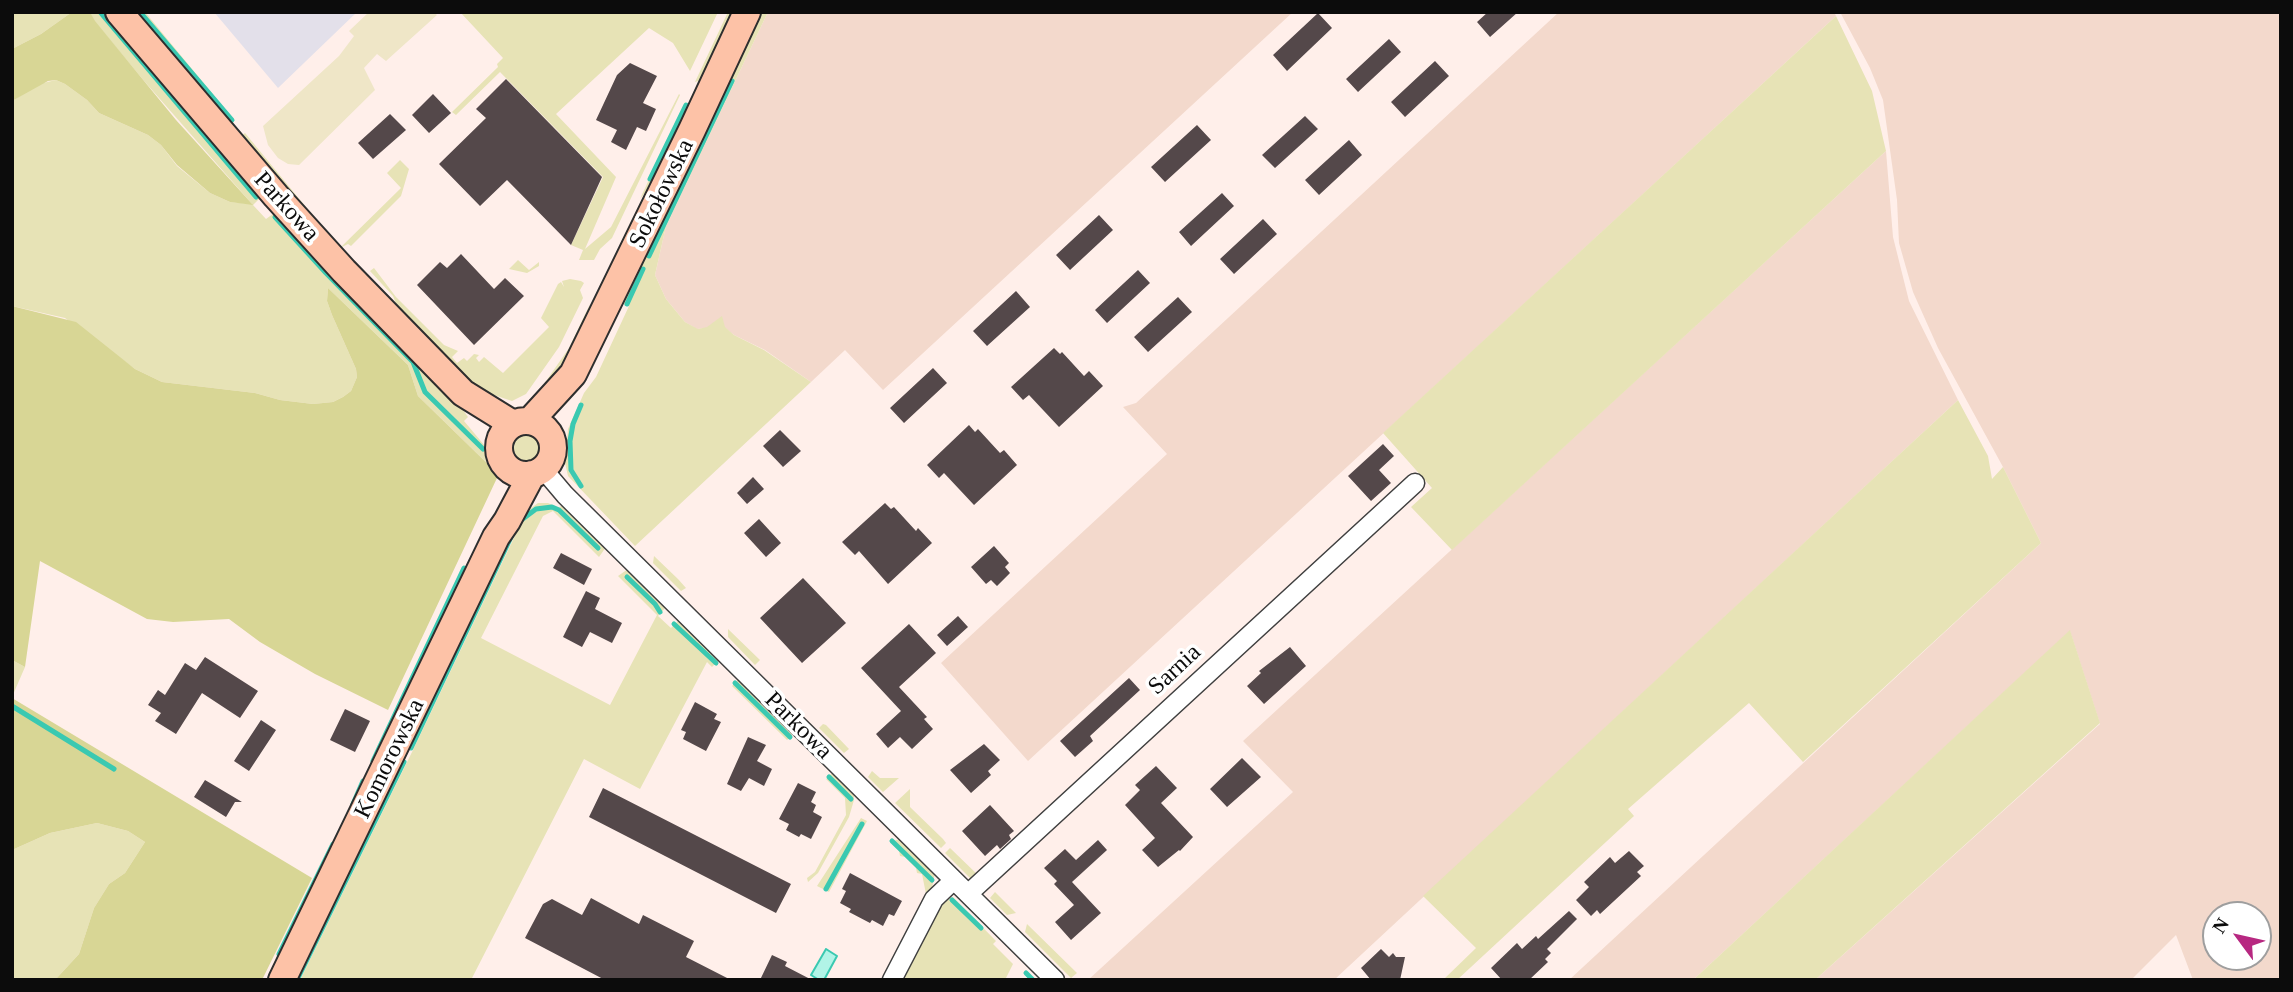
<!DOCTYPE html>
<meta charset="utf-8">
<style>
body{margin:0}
#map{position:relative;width:2293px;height:992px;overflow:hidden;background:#ffefea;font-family:"Times New Roman",serif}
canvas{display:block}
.frame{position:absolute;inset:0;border:14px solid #0c0c0c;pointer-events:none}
.north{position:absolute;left:2202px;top:901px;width:70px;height:70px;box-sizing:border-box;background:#fff;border:2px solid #9e9e9e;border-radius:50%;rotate:303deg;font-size:19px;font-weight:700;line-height:28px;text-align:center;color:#0c0c0c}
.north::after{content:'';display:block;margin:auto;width:24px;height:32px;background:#b72881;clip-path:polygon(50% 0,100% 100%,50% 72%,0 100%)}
</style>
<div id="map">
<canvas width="2293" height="992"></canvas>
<div class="frame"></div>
<div class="north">N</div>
</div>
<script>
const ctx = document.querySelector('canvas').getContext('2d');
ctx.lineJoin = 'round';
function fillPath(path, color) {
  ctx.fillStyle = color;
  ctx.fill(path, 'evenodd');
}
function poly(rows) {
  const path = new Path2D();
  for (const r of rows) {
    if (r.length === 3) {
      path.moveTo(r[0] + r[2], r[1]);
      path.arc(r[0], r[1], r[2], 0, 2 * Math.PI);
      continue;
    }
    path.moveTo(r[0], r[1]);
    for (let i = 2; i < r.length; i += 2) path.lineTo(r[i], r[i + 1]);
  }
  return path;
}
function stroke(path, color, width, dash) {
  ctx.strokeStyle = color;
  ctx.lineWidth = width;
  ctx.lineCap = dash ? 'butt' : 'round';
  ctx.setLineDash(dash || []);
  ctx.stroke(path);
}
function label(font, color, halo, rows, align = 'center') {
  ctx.font = font + ' "Times New Roman",serif';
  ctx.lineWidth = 7;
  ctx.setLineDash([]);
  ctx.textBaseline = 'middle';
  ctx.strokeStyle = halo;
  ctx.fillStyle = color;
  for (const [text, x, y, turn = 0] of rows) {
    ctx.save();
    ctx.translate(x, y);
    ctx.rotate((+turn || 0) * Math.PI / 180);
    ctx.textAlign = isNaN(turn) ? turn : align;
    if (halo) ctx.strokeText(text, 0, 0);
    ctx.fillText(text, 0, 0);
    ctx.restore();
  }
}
fillPath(poly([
 [214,12,357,12,278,88]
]), '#e3e0ea');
fillPath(poly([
 [768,12,1293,12,883,390,845,350,811,382,765,350,734,335,724,327,697,329,685,322,666,299,655,275,666,226],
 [1559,12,1834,12,1836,16,1028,761,941,663,1167,454,1123,407,1136,403],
 [1840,12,2281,12,2281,980,2193,980,2176,935,2131,980,1815,980,2100,724,2070,631,1693,980,1569,980,2041,543,2003,467,1938,348,1913,292,1899,243,1897,200,1883,100,1870,68],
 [2216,915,2258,915,2258,957,2216,957],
 [1886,151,1893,237,1909,301,1958,400,1334,980,1088,980,1293,792,1243,741]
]), '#f3d9cc');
fillPath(poly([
 [12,12,72,12,41,34,12,49],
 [90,12,107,12,263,195,253,205,266,219,277,211,451,393,468,417,464,421,485,446,495,471,418,396,408,365,328,288,327,301,332,315,356,369,357,377,351,391,343,397,333,402,313,404,280,400,255,393,162,382,135,369,65,318,12,306,12,101,39,84,56,80,65,84,87,100,99,113,148,135,161,145,177,166,210,193,230,202,252,204,145,82,94,21],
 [135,12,145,12,234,120,230,124],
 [460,12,718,12,690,71,673,43,649,28,556,114,616,177,585,249,611,227,679,94,680,95,612,238,600,249,594,260,579,260,583,250,571,245,603,177,500,72,456,115,452,112,498,67,497,64,503,58],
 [728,12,737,12,702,80,695,82],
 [758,12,768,12,666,226,655,275,666,299,685,322,698,329,707,327,722,316,725,327,734,335,764,350,811,382,635,546,568,476,565,463,568,429,584,393,596,377,629,306,622,303],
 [1836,16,1872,91,1886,151,1452,550,1411,507,1432,488,1383,433],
 [685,102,688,108,658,177,640,199],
 [245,133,315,218,311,218,240,137],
 [400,160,409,169,401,196,351,246,348,244,340,248,401,188,387,173],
 [518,260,529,270,539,262,539,266,527,273,509,269],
 [374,268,396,297,444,345,458,351,452,357,457,363,464,358,467,361,474,354,479,355,476,358,479,362,484,357,503,373,549,327,541,318,558,284,561,282,564,287,562,281,570,279,581,281,584,283,580,290,583,298,559,347,526,394,512,401,494,395,489,400,398,309,393,296,370,271],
 [590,304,583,328,566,366,545,388,544,384,569,348],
 [1958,400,1988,456,1992,479,2003,467,2041,543,1803,762,1749,703,1628,809,1634,816,1457,980,1450,978,1443,980,1476,948,1423,896],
 [527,448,13],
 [538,503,548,503,559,508,563,504,606,547,599,557,553,511,543,516,481,638,610,705,657,615,618,576,628,569,666,607,658,616,671,628,679,620,720,659,712,667,707,662,640,789,584,759,471,980,300,980,413,750,522,521,524,513],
 [654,556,678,579,686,588,681,591,653,563],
 [728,629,760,660,755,665,728,637],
 [2070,630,2100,723,1815,980,1693,980],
 [12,660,25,667,12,697],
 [739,679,791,731,792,736,787,740,732,686],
 [823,724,826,725,849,749,844,753,819,728],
 [872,771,880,778,899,778,883,792,868,777],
 [833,772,854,793,854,800,849,817,818,873,808,882,807,878,815,872,846,815,845,798,826,779],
 [910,789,910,807,943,839,946,843,941,848,895,803],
 [861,818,867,821,829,892,817,886],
 [97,823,128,831,145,842,125,873,109,884,94,908,79,954,55,980,12,980,12,850,50,833],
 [900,839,935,873,930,897,926,894,922,874,917,873,916,868,905,857,900,856,899,851,890,842],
 [950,848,979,876,973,881,945,853],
 [995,892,1016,913,1007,915,990,898],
 [953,897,996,941,993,944,1013,964,1005,980,902,980,940,908,938,906],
 [1027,924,1077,973,1071,978,1025,932]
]), '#e7e3b6');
fillPath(poly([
 [72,12,90,12,95,21,176,120,253,205,230,202,210,193,177,165,161,145,148,135,99,113,87,100,65,84,56,80,48,81,12,101,12,49,41,34],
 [328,288,408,365,418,396,495,471,497,478,388,710,315,674,260,642,229,619,173,622,147,619,40,561,25,667,12,660,12,306,76,322,135,369,162,382,255,393,280,400,313,404,333,402,343,397,351,391,357,377,356,369,332,315,327,301],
 [12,698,312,878,262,980,55,980,79,954,94,908,109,884,125,873,145,842,128,831,97,823,50,833,12,850]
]), '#d8d695');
fillPath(poly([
 [369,12,434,12,437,15,386,61,377,54,364,68,375,90,299,165,288,164,278,158,268,145,263,126,339,56,354,36,349,31]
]), '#efe6c7');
const water = poly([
 [826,949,837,956,824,980,819,980,811,975,826,949]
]);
fillPath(water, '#b1f4e7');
stroke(water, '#3ac9b1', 2);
stroke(poly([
 [100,12,256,197],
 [140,12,232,120],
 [650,179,686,105],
 [275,217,326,273,413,362,425,392,483,449],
 [649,256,732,81],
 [627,304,643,269],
 [581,405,573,424,570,441,571,470,581,486],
 [520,521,536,509,552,507,559,510,598,548],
 [627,577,655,604,660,612],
 [674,624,716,663],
 [735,683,790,737],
 [12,706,114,769],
 [411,748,512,535],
 [373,761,464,568],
 [829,777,851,799],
 [353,804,363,781],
 [892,841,932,880],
 [826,889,862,824],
 [952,900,981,928],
 [279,954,333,844],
 [1026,973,1033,980],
 [297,980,404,762]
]), '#3ac9b1', 5);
fillPath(poly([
 [1488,12,1518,12,1490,37,1477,22],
 [1318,13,1332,28,1287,71,1273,55],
 [1389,39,1401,52,1358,92,1346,79],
 [1435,61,1449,76,1405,117,1391,102],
 [630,63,657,76,643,103,656,109,646,131,637,127,626,150,611,142,617,130,596,120,617,75],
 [506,79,602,177,571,245,507,180,480,206,439,164,486,118,476,109],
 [433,94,451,113,429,133,412,115],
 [390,114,406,130,373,159,358,143],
 [1305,116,1318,129,1275,168,1262,155],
 [1197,125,1211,140,1165,182,1151,167],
 [1349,140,1362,155,1319,195,1305,180],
 [1222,193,1234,206,1191,246,1179,232],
 [1099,215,1113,230,1070,270,1056,255],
 [1263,219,1277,234,1234,274,1220,259],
 [461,254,494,289,505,278,524,296,474,345,417,285,440,262,447,268],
 [1138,270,1150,283,1107,323,1095,310],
 [1016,291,1030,307,987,346,973,331],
 [1178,297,1192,312,1148,352,1134,337],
 [1054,348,1060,354,1062,352,1084,376,1089,371,1103,386,1059,427,1029,395,1023,400,1011,387],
 [933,368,947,383,904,423,890,408],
 [969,425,975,432,978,429,1000,453,1004,450,1017,465,974,505,944,473,939,478,927,465],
 [780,430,801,451,783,467,763,446],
 [1383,444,1394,456,1379,470,1391,483,1371,501,1348,476],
 [753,477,764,489,747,504,737,493],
 [885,503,891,509,894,507,916,531,918,528,932,543,888,584,859,551,855,555,842,542],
 [759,519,781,543,766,557,744,533],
 [994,546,1009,563,1005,567,1010,573,997,586,991,580,986,584,971,567],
 [561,553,592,569,584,585,553,568],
 [803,578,846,623,802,663,760,618],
 [586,591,600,598,595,609,622,623,612,643,590,632,582,647,563,637],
 [958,616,968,627,947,646,937,635],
 [909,624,936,653,899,687,927,717,924,719,933,729,912,749,900,737,888,748,876,734,901,711,861,668],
 [1290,647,1306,666,1264,704,1247,686,1261,673,1259,671],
 [205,657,258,691,240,718,202,693,176,734,155,721,161,713,148,705,158,690,165,695,185,663,196,670],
 [1129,678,1140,690,1090,736,1093,741,1075,757,1060,741],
 [695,702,717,714,714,719,721,722,706,751,683,739,686,732,681,730],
 [345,709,370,721,355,752,330,740],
 [261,720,276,730,249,771,234,761],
 [748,737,766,745,757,761,772,769,764,786,749,778,741,791,727,784],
 [984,744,1000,760,988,771,991,775,971,793,950,770],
 [1242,758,1261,777,1227,807,1210,789],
 [1156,766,1177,788,1161,803,1193,837,1180,851,1179,850,1158,867,1142,850,1155,838,1125,805,1140,790,1135,785],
 [205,780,237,799,242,802,235,802,226,817,194,797],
 [798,783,816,792,811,802,816,805,813,812,822,817,811,839,801,834,799,837,786,830,789,824,779,819],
 [603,788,791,884,776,913,589,817],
 [990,805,1014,831,1009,835,1011,839,1000,849,997,845,985,856,962,831],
 [1098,840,1107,850,1072,882,1101,913,1071,940,1055,922,1074,905,1054,884,1057,881,1044,868,1065,849,1076,860],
 [1629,851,1644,866,1637,872,1641,876,1600,914,1597,910,1591,916,1576,900,1589,887,1584,882,1610,857,1615,863],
 [850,873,902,901,894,916,889,914,883,926,872,920,870,923,849,912,851,909,840,903,846,891,842,889],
 [591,898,639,924,643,915,694,941,686,957,731,980,605,980,525,938,543,904,552,899,582,915],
 [1569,911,1577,919,1547,949,1551,953,1545,959,1548,962,1529,980,1502,980,1491,968,1517,943,1522,949,1536,936,1538,939],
 [1381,949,1389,957,1393,953,1396,957,1405,957,1400,980,1371,980,1361,968],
 [772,955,787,962,785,966,812,980,760,980]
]), '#54484a');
const street = poly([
 [543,469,565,495,1055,980],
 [968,894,1415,483],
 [892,980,934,899,954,880]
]);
const secondary = poly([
 [119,12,276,196,344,271,463,393,513,424],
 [526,448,27],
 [530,421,573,374,692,130,747,12],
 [282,980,496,537,507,521,532,474]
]);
stroke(street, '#3f3f3f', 21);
stroke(secondary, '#2e2e2e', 30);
stroke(street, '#fff', 18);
stroke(secondary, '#fdc2a7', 26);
label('24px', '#0c0c0c', '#fff', [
 ["Sokołowska",662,194,-64],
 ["Parkowa",286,207,48],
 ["Sarnia",1175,670,-43],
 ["Parkowa",798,726,45],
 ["Komorowska",390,759,-64]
]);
</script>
